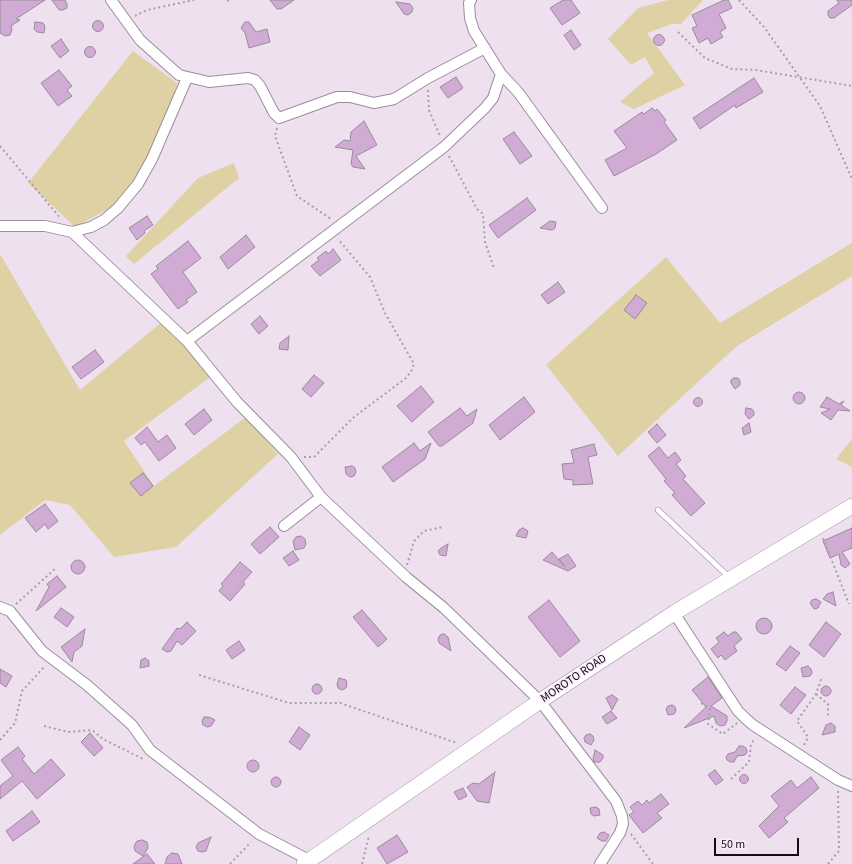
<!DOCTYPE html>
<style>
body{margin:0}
#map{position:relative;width:852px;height:864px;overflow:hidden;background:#efe0f0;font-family:"Source Sans 3",sans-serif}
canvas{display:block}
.scale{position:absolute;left:714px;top:838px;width:85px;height:18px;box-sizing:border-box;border:2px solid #130e13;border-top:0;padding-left:5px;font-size:12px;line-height:14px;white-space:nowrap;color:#130e13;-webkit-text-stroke:3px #fcedfd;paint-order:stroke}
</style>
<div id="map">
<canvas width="852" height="864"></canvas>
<div class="scale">50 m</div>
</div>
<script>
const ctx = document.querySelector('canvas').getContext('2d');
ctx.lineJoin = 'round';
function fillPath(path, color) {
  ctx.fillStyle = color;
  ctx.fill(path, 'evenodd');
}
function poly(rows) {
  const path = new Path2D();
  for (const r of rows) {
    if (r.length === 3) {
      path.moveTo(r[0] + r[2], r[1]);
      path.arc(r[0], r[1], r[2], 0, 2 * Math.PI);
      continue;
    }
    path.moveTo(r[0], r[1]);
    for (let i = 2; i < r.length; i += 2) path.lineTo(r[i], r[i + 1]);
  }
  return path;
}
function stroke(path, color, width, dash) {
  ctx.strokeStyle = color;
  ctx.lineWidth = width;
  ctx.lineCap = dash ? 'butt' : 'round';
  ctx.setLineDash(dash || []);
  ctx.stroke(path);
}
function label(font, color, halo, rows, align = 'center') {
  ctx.font = font + ' "Source Sans 3",sans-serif';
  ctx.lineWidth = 3;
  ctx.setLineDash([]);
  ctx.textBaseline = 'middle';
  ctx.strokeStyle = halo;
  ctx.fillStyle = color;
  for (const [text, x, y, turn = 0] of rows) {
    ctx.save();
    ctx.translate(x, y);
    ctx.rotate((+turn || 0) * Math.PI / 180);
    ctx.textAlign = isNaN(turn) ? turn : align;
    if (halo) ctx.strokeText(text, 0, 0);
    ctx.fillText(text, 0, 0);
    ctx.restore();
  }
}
fillPath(poly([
 [668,0,703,0,681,24,672,24,647,33,685,85,634,109,620,102,654,73,645,57,631,65,608,39,638,8],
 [133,51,177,83,172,123,128,198,75,227,28,183],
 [234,163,239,178,134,264,126,256,198,178],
 [852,243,852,276,737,346,618,456,546,365,666,257,720,323],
 [0,254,80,390,163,321,213,375,124,441,154,486,246,417,278,454,176,547,114,557,70,505,45,500,0,535],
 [852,439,852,467,836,459]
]), '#ded1a4');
const building = poly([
 [0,0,45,0,16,19,20,20,11,26,12,30,10,35,5,36,0,33,0,0],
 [52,0,65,0,67,4,67,8,63,10,59,10,52,0],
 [270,0,294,0,281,9,277,9,270,0],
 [563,0,571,0,580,13,562,25,550,8,563,0],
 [724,0,728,0,732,8,719,14,726,28,720,32,723,37,711,44,708,38,699,43,692,28,697,26,692,15,724,0],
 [837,0,852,0,852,5,834,18,830,18,828,15,828,11,839,3,837,0],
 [396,2,410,4,413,8,412,12,408,15,404,14,396,2],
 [98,26,5.5],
 [35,22,43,23,45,26,44,33,37,32,34,29,35,22],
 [245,22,249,22,256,32,267,29,270,42,249,48,245,33,241,28,245,22],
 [571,30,581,45,574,50,564,35,571,30],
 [659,40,5.5],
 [61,39,69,51,60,58,51,46,61,39],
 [90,52,5.5],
 [59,70,72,86,67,90,72,96,58,106,41,83,59,70],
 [456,77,463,88,448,98,440,87,456,77],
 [754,78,763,92,736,108,735,105,700,129,693,118,754,78],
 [652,108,655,111,657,109,666,120,664,122,677,140,656,154,614,176,605,160,627,148,614,131,642,112,644,114,652,108],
 [364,121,377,145,356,156,365,169,353,167,351,164,353,150,335,147,344,140,350,141,351,132,364,121],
 [514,132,532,156,520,164,503,139,514,132],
 [527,198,536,210,498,238,489,225,527,198],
 [147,216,153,225,144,231,145,233,137,240,129,228,147,216],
 [550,221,556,222,555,228,552,230,540,228,550,221],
 [246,235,255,247,228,269,220,257,246,235],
 [188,241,201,258,183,272,197,292,186,300,188,302,178,309,151,274,158,269,156,266,188,241],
 [333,249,341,260,320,276,311,266,319,260,317,258,326,251,328,254,333,249],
 [558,282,565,292,548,304,541,295,558,282],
 [636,295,647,303,635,319,624,310,636,295],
 [260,316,268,326,259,334,251,324,260,316],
 [289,336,288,350,279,349,280,343,289,336],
 [95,350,104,362,81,379,72,367,95,350],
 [314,375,324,383,311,397,302,389,314,375],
 [734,378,738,378,740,381,740,385,735,389,731,383,731,380,734,378],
 [421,386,434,402,412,422,397,406,421,386],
 [799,398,6],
 [524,397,535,412,500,440,489,425,524,397],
 [827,397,839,404,844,401,841,405,850,411,838,410,831,420,821,413,830,409,820,407,827,397],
 [698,402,4.5],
 [460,408,467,416,477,409,473,423,442,446,439,446,428,432,460,408],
 [746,408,752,409,754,412,754,415,749,419,745,414,746,408],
 [204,409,212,420,194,435,185,424,204,409],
 [749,423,751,432,744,435,742,428,749,423],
 [657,424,666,435,657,443,648,432,657,424],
 [147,427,158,442,167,435,176,448,159,461,145,442,141,445,135,438,147,427],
 [414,443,420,451,431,443,425,459,393,482,382,467,414,443],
 [594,444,597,455,588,457,593,484,573,485,573,480,564,479,562,464,574,463,571,450,594,444],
 [659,447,668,458,675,452,681,460,676,464,686,476,683,479,705,503,691,516,672,495,675,493,664,481,666,479,648,456,659,447],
 [352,466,355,468,356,472,354,476,350,477,346,474,345,467,352,466],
 [143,473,153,486,141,496,130,483,143,473],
 [45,504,58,521,48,529,45,524,36,532,25,518,45,504],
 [270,527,279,537,260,554,251,544,270,527],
 [523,528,528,531,526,538,516,536,519,530,523,528],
 [852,528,852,548,842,552,850,564,845,568,841,565,839,554,830,558,823,541,852,528],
 [301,536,305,539,306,544,304,548,295,550,293,541,296,537,301,536],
 [448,544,446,556,440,555,438,551,441,548,448,544],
 [293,551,299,560,289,566,283,558,293,551],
 [552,552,565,567,559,559,568,554,576,566,568,571,543,560,552,552],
 [78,567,7],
 [240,562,252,572,243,582,245,584,230,601,219,591,223,586,221,584,240,562],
 [57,576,66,587,36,611,49,587,47,584,57,576],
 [833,592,836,606,823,599,827,594,833,592],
 [816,599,821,602,818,608,814,609,810,603,812,600,816,599],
 [549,600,580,641,560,657,528,617,549,600],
 [61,608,74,617,67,627,54,617,61,608],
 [362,610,387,639,378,647,353,617,362,610],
 [764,626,8],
 [187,622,196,631,182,645,177,641,171,651,167,652,162,649,177,628,180,629,187,622],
 [826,622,841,634,824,657,809,645,826,622],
 [85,629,82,646,74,652,72,662,61,647,85,629],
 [724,632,728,636,733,632,736,632,742,639,734,646,737,651,725,660,721,655,718,658,711,649,719,642,716,638,724,632],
 [444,634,448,637,451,651,439,643,438,639,440,635,444,634],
 [239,641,245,650,232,659,226,650,239,641],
 [790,646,800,653,786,671,776,664,790,646],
 [145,658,149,661,149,666,140,668,141,660,145,658],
 [808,666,811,669,812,673,810,676,803,677,801,668,808,666],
 [0,669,12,676,6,687,0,683,0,669],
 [708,677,722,698,711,706,727,716,727,721,725,725,720,726,716,723,714,716,684,728,706,707,692,690,708,677],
 [339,678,346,680,347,684,346,688,342,690,338,688,337,684,339,678],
 [317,689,5],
 [826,691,5],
 [795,687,806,695,791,714,780,705,795,687],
 [612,695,618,699,612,710,606,698,612,695],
 [672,705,675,707,676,711,674,714,668,715,666,709,668,706,672,705],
 [611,711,617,718,607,724,602,717,611,711],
 [204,717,209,717,215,720,211,726,207,727,203,725,202,721,204,717],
 [831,723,835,726,835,732,822,735,826,725,831,723],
 [299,727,310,735,300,750,289,742,299,727],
 [90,733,103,748,94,756,81,742,90,733],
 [590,734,593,736,594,740,591,745,585,742,584,738,586,735,590,734],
 [739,746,743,746,746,748,747,752,745,755,737,756,734,762,730,762,727,760,726,757,728,754,735,752,739,746],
 [18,747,25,756,22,759,34,774,51,759,65,775,37,799,22,781,0,799,0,786,13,776,1,760,18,747],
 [595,750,603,755,603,758,600,762,594,762,593,759,595,750],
 [253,766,6],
 [715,770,723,780,716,785,708,775,715,770],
 [495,772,489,803,477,801,467,787,473,783,479,784,495,772],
 [744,779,4.5],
 [276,782,5],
 [811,777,819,788,784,818,788,822,769,838,759,826,779,806,771,796,791,780,797,788,811,777],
 [463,788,467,796,459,800,454,792,463,788],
 [661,794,669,804,657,813,662,818,643,833,629,815,634,812,630,807,638,801,642,805,647,800,649,803,661,794],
 [596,807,599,809,600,815,594,816,591,814,590,808,596,807],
 [32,811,40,822,13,841,6,831,32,811],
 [604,832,609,835,606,841,602,841,597,838,600,833,604,832],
 [397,835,408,852,387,864,377,848,397,835],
 [211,837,206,851,202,852,198,851,196,847,198,843,211,837],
 [142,840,147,842,148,848,143,856,135,851,134,846,137,841,142,840],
 [172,853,178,854,182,864,165,864,167,857,172,853],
 [147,854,155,864,133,864,147,854]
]);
fillPath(building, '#d0abd3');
stroke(building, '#998c9a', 1);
const service = poly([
 [658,510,730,578]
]);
const minor = poly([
 [111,0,140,40,179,75,209,82,248,78,255,80,260,86,274,113,279,118,337,97,350,97,374,103,394,99,428,78,485,48],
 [471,0,469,3,470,18,474,31,501,74,493,98,485,108,444,147,187,341,237,402,291,457,321,497,406,577,444,608,540,701,616,801,622,816,623,824,620,833,600,864],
 [501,74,518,92,602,208],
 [0,226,45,226,72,232,91,227,104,220,118,208,138,184,152,159,187,78],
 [72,232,187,341],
 [284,526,321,497],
 [0,607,10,611,42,651,87,685,132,725,150,750,259,834,309,860],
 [674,613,738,711,744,717,753,725,838,780,852,786]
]);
const secondary = poly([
 [304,864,540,701,674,613,852,506]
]);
stroke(service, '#9b8d9c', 6);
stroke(minor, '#9b8d9c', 12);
stroke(secondary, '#9b8d9c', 16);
stroke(poly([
 [227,0,231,3],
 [739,0,764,27,820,106,852,179],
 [135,16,147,10,194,0],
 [678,32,705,58,732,69,756,70,852,86],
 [428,90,429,110,440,136],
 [277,128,275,136,297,196,331,219],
 [0,146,61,219],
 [449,156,477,209,483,214,485,242,494,268],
 [304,457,314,457,354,417,406,378,412,370,414,364,385,313,370,277,338,239],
 [823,538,849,604],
 [407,565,414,541,424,531,443,527],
 [16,604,55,569],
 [199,675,289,703,340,703,457,743],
 [816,694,828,704,828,716],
 [701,703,710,709,708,724,723,734,737,723],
 [44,726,68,732,92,730,103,739,143,759],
 [0,740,15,723,22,691,45,666],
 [804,745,808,737,797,721,816,694,822,677],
 [731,779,749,762,751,744,755,738],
 [631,834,653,864],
 [230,864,251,842],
 [362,864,369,836],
 [828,864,839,851,838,791]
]), '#a99da9', 2, [2, 3]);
stroke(service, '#fff', 5);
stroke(minor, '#fff', 10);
stroke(secondary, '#fff', 15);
label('12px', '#130e13', '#fcedfd', [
 ["MOROTO ROAD",574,679,-34]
]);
</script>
